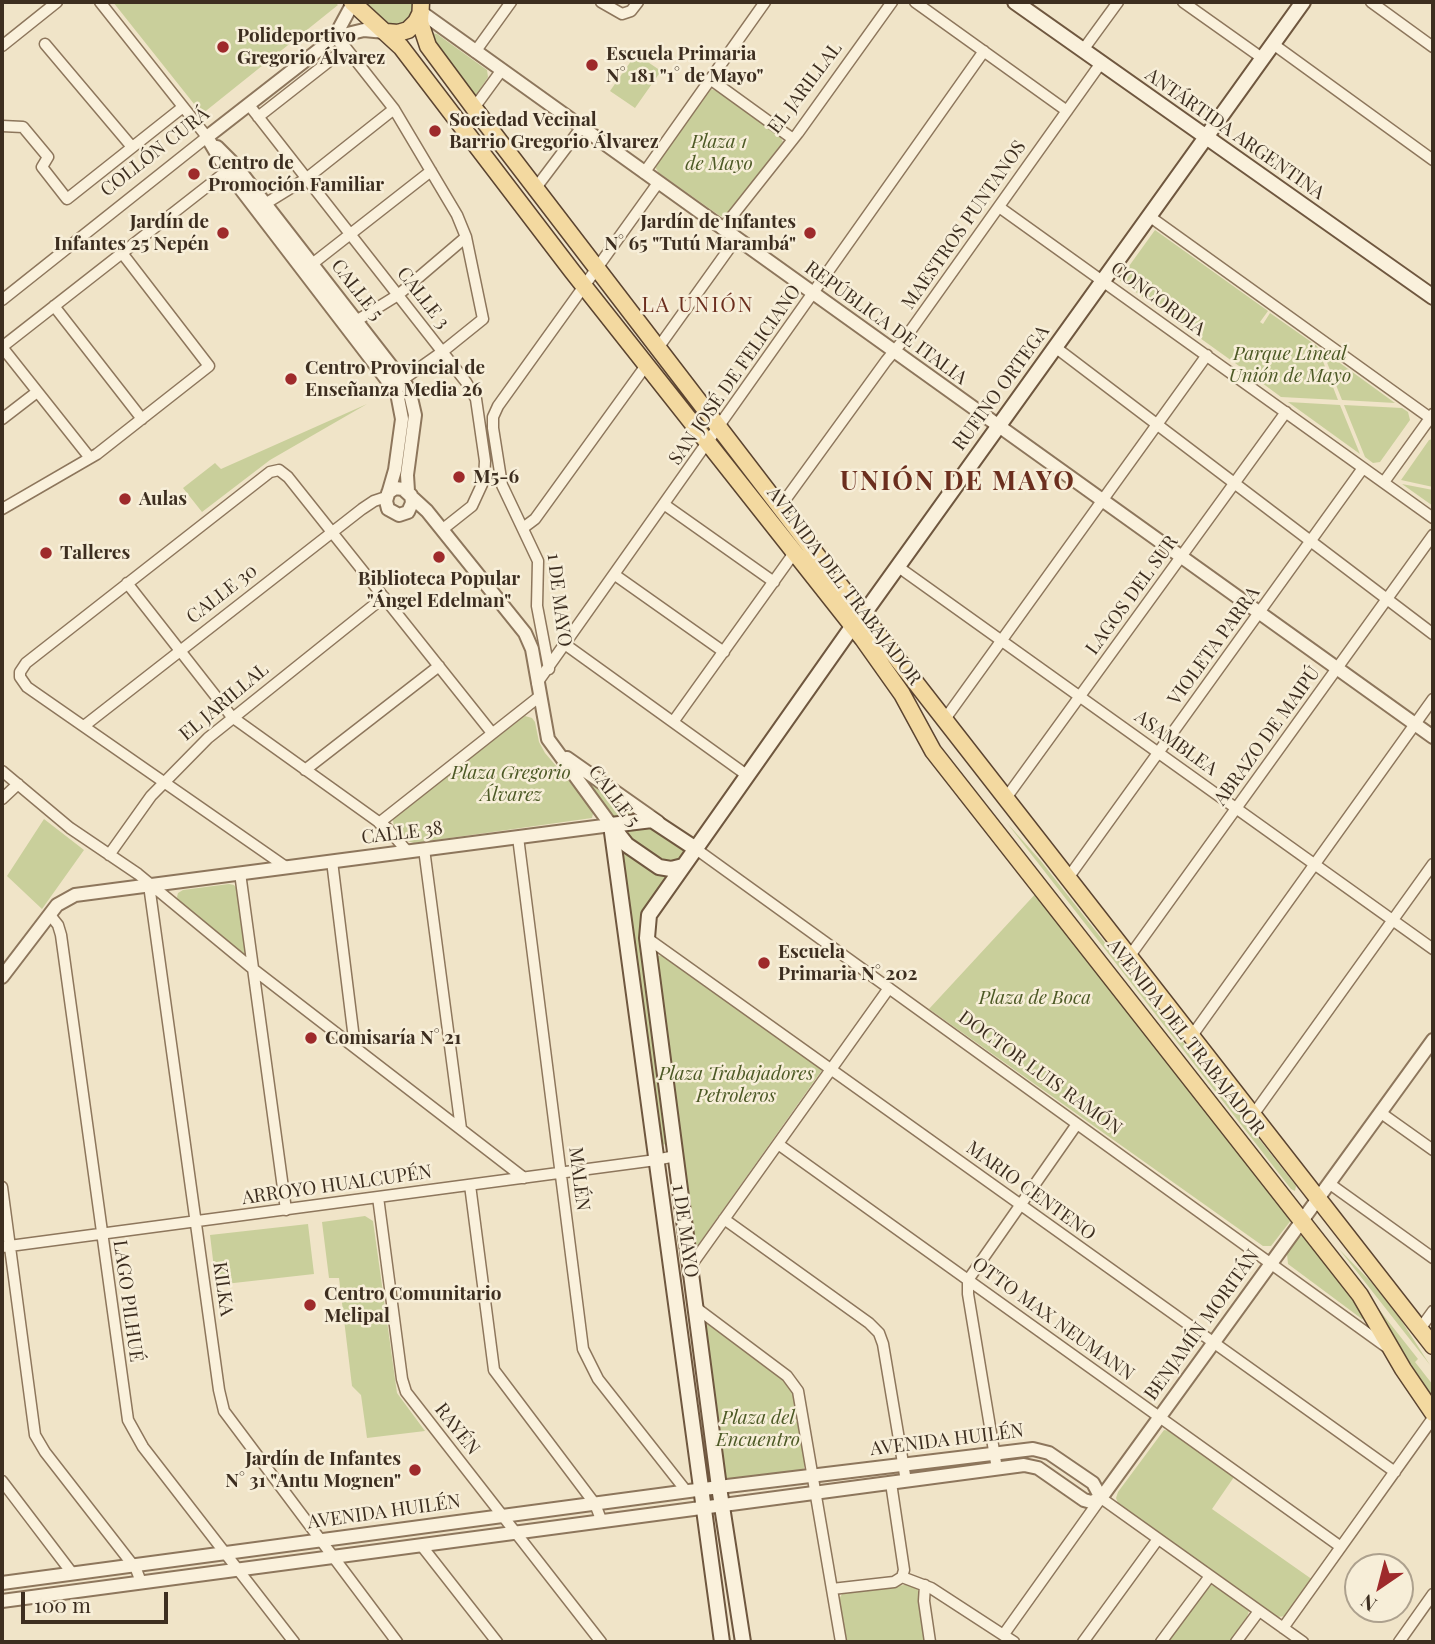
<!DOCTYPE html>
<meta charset="utf-8">
<style>
body{margin:0}
#map{position:relative;width:1435px;height:1644px;overflow:hidden;background:#f0e4c8;font-family:"Playfair Display",serif}
canvas{display:block}
.frame{position:absolute;inset:0;border:4px solid #3d2e20;pointer-events:none}
.north{position:absolute;left:1344px;top:1553px;width:70px;height:70px;box-sizing:border-box;background:#f7eed8;border:2px solid #ada18e;border-radius:50%;rotate:215deg;font-size:19px;font-weight:700;line-height:28px;text-align:center;color:#3d2e20}
.north::after{content:'';display:block;margin:auto;width:24px;height:32px;background:#9e2a2b;clip-path:polygon(50% 0,100% 100%,50% 72%,0 100%)}
.scale{position:absolute;left:21px;top:1592px;width:147px;height:32px;box-sizing:border-box;border:4px solid #3d2e20;border-top:0;padding-left:9px;font-size:21px;line-height:24px;white-space:nowrap;color:#3d2e20;-webkit-text-stroke:5px #f7eed8;paint-order:stroke}
</style>
<div id="map">
<canvas width="1435" height="1644"></canvas>
<div class="frame"></div>
<div class="north">N</div>
<div class="scale">100 m</div>
</div>
<script>
const ctx = document.querySelector('canvas').getContext('2d');
ctx.lineJoin = 'round';
function fillPath(path, color) {
  ctx.fillStyle = color;
  ctx.fill(path, 'evenodd');
}
function poly(rows) {
  const path = new Path2D();
  for (const r of rows) {
    path.moveTo(r[0], r[1]);
    for (let i = 2; i < r.length; i += 2) path.lineTo(r[i], r[i + 1]);
  }
  return path;
}
function stroke(path, color, width, dash) {
  ctx.strokeStyle = color;
  ctx.lineWidth = width;
  ctx.lineCap = dash ? 'butt' : 'round';
  ctx.setLineDash(dash || []);
  ctx.stroke(path);
}
function label(font, color, halo, rows, align = 'center') {
  ctx.font = font + ' "Playfair Display",serif';
  ctx.lineWidth = 5;
  ctx.setLineDash([]);
  ctx.textBaseline = 'middle';
  ctx.strokeStyle = halo;
  ctx.fillStyle = color;
  for (const [text, x, y, turn = 0] of rows) {
    ctx.save();
    ctx.translate(x, y);
    ctx.rotate((+turn || 0) * Math.PI / 180);
    ctx.textAlign = isNaN(turn) ? turn : align;
    if (halo) ctx.strokeText(text, 0, 0);
    ctx.fillText(text, 0, 0);
    ctx.restore();
  }
}
fillPath(poly([
 [113,2,335,2,338,5,202,114],
 [364,2,414,2,414,14,405,25,389,26],
 [432,33,437,34,487,70,488,77,477,94,472,95,432,48],
 [636,54,661,71,635,108,610,91],
 [711,89,717,91,780,136,783,142,725,217,720,216,659,173,655,167],
 [1155,230,1268,311,1260,322,1263,324,1270,313,1317,346,1338,400,1281,397,1235,363,1242,352,1240,351,1232,361,1119,280],
 [1322,350,1395,403,1342,400],
 [1288,402,1340,405,1360,454],
 [367,404,270,460,202,512,183,488,215,463,221,469],
 [1344,405,1402,408,1408,412,1410,420,1380,462,1373,463,1365,457],
 [1433,439,1433,487,1401,480,1429,440],
 [1402,484,1433,490,1433,506],
 [525,716,532,718,535,722,539,742,545,753,594,810,592,818,414,843,407,841,394,827,393,820,397,814],
 [585,779,587,780,638,816,614,817],
 [44,819,84,850,42,909,7,876],
 [1007,823,1040,860,1296,1186,1295,1191,1291,1189],
 [648,824,683,848,684,853,682,860,662,863,632,842,627,834,628,829],
 [620,848,670,874,645,909,669,1143,662,1145],
 [229,884,234,885,238,890,246,951,244,954,179,902,177,897,178,893,183,890],
 [1039,890,1292,1219,1271,1246,1263,1246,929,1009],
 [663,955,821,1067,822,1070,698,1245,694,1243,656,959,658,956],
 [365,1216,373,1221,397,1393,425,1431,367,1438,361,1395,352,1386,339,1278,329,1278,322,1222],
 [308,1224,314,1274,216,1285,210,1235],
 [1304,1235,1312,1238,1366,1318,1362,1319,1288,1264,1287,1254,1299,1237],
 [1339,1249,1372,1283,1399,1317,1430,1365],
 [1366,1293,1418,1359,1415,1362,1433,1385,1433,1399,1400,1353],
 [707,1324,712,1325,786,1380,795,1394,805,1464,803,1471,730,1481,724,1478,704,1327],
 [1164,1430,1170,1431,1234,1477,1212,1509,1313,1580,1287,1616,1277,1617,1118,1503,1116,1498,1118,1492],
 [911,1584,918,1590,926,1642,845,1642,839,1599,842,1594],
 [1211,1585,1218,1587,1249,1611,1247,1617,1229,1642,1167,1642]
]), '#c9cf9b');
const minor = poly([
 [601,2,622,14,631,11,638,2],
 [915,2,1067,111],
 [1183,2,1262,58],
 [1371,2,1433,47],
 [334,38,346,48,394,109,457,215,466,237,483,319,442,352,398,383],
 [45,44,132,147],
 [1273,44,1433,160],
 [2,46,57,2],
 [1083,50,1118,2],
 [475,52,511,2],
 [710,79,793,139],
 [249,105,466,382,476,399,485,461,484,480,472,506,443,529],
 [474,108,501,71],
 [258,117,346,48],
 [2,126,23,127,48,157,42,167,67,199,183,107],
 [644,173,765,2],
 [535,189,581,128],
 [265,204,307,178,394,109],
 [999,207,1433,518],
 [1149,216,1433,420],
 [722,229,798,133,892,2],
 [307,268,431,171],
 [2,300,207,137,100,2],
 [54,306,142,419],
 [356,321,398,295,466,237],
 [2,347,232,167],
 [2,347,90,458],
 [1055,347,1433,634],
 [658,348,736,239],
 [2,419,37,392],
 [1384,482,1433,414],
 [665,505,774,582],
 [780,507,886,361,906,337,1101,63],
 [2,509,97,454,209,366,122,253],
 [523,528,535,519,647,364],
 [897,566,1433,949],
 [615,575,724,652],
 [127,583,232,717,387,828,407,851],
 [566,645,748,776],
 [549,669,537,606,538,561,502,485,493,428,493,417,498,406,658,183],
 [537,683,984,51],
 [945,719,1207,355],
 [673,722,794,553],
 [84,726,362,509,374,501,386,497],
 [305,770,439,666],
 [2,771,70,828,138,874,253,969,524,1178],
 [1006,798,1286,412],
 [2,799,18,784],
 [379,823,540,696],
 [518,837,583,1349,598,1379,687,1492],
 [424,849,461,1129],
 [696,849,1385,1346],
 [109,855,151,796,208,738,384,597],
 [332,861,355,1047],
 [286,867,27,687,20,677,20,672,26,663,270,472,279,470,288,477,492,733],
 [240,873,286,1210],
 [1068,878,1363,468],
 [149,885,219,1390,224,1411,397,1642],
 [50,915,58,925,61,935,128,1420,143,1447,294,1642],
 [647,938,1395,1472],
 [1129,957,1433,535],
 [1191,1037,1433,699],
 [1381,1113,1433,1150],
 [1253,1115,1433,864],
 [778,1144,1341,1547],
 [1330,1184,1433,1258],
 [470,1185,494,1370,595,1504,602,1522],
 [2,1187,35,1435,45,1452,136,1569,141,1582],
 [378,1197,402,1379,406,1392,601,1642],
 [724,1219,869,1323,879,1333,883,1344,906,1481],
 [2,1247,656,1160,675,1156],
 [690,1267,889,988],
 [695,1307,787,1376,798,1391,841,1642],
 [1420,1329,1433,1311],
 [997,1469,968,1294,968,1280,1077,1124],
 [2,1481,72,1573],
 [891,1483,904,1570,902,1577],
 [421,1545,497,1642],
 [902,1577,931,1588,1014,1642],
 [925,1585,924,1601,930,1642],
 [832,1589,894,1582,902,1577],
 [1283,1628,1433,1418],
 [1004,1634,1101,1498,1303,1642],
 [1083,1642,1158,1539],
 [1161,1642,1210,1576],
 [1236,1642,1259,1611],
 [1399,1642,1433,1594]
]);
const tertiary = poly([
 [421,12,1433,737],
 [335,37,364,30,385,32],
 [207,137,227,171,397,393,402,419,395,470,386,501,388,509,399,515,408,512,412,503,411,495],
 [207,137,334,38,353,3],
 [217,147,235,165,409,389,415,415,407,475,408,491],
 [567,758,658,822],
 [2,977,57,905,75,895,611,825,548,739,532,649,525,633,427,511,403,489,395,488,388,493],
 [1101,1498,1433,1040],
 [2,1583,719,1487,1033,1449,1049,1453,1093,1483,1101,1498],
 [2,1601,1024,1465,1038,1468,1084,1500,1091,1502,1101,1498]
]);
const secondary = poly([
 [1015,2,1433,297],
 [611,825,722,1642],
 [611,825,652,820,696,849],
 [612,826,627,845,659,867,671,869,683,866],
 [743,1642,719,1487,647,938,649,915,852,627,863,615,1303,2]
]);
const primary = poly([
 [352,2,401,47,572,271,863,639,902,694,933,751,1360,1295,1403,1369,1433,1413],
 [421,2,420,22,428,46,474,108,852,601,1433,1346],
 [386,32,398,33,408,30,416,22,421,12]
]);
stroke(minor, '#8d765c', 13);
stroke(tertiary, '#8d765c', 16);
stroke(secondary, '#6f573f', 18);
stroke(primary, '#5b4430', 19);
stroke(minor, '#faf1dc', 10);
stroke(tertiary, '#faf1dc', 12);
stroke(secondary, '#faf1dc', 14);
stroke(primary, '#f3d9a0', 16);
for (const [x, y, r, color] of [
 [223,47,7,"#9e2a2b"],
 [592,65,7,"#9e2a2b"],
 [435,131,7,"#9e2a2b"],
 [194,174,7,"#9e2a2b"],
 [223,233,7,"#9e2a2b"],
 [810,233,7,"#9e2a2b"],
 [291,379,7,"#9e2a2b"],
 [459,477,7,"#9e2a2b"],
 [125,499,7,"#9e2a2b"],
 [46,553,7,"#9e2a2b"],
 [439,557,7,"#9e2a2b"],
 [764,963,7,"#9e2a2b"],
 [311,1038,7,"#9e2a2b"],
 [310,1305,7,"#9e2a2b"],
 [415,1470,7,"#9e2a2b"]
]) {
  const dot = new Path2D();
  dot.arc(x, y, r, 0, 2 * Math.PI);
  ctx.fillStyle = color;
  ctx.fill(dot);
  stroke(dot, '#f7eed8', 2.5);
}
label('bold 19px', '#3d2e20', '#f7eed8', [
 ["Polideportivo",237,36],
 ["Gregorio Álvarez",237,58],
 ["Escuela Primaria",606,54],
 ["N° 181 \"1° de Mayo\"",606,76],
 ["Sociedad Vecinal",449,120],
 ["Barrio Gregorio Álvarez",449,142],
 ["Centro de",208,163],
 ["Promoción Familiar",208,185],
 ["Jardín de",209,222,"right"],
 ["Infantes 25 Nepén",209,244,"right"],
 ["Jardín de Infantes",796,222,"right"],
 ["N° 65 \"Tutú Marambá\"",796,244,"right"],
 ["Centro Provincial de",305,368],
 ["Enseñanza Media 26",305,390],
 ["M5-6",473,477],
 ["Aulas",139,499],
 ["Talleres",60,553],
 ["Biblioteca Popular",439,579,"center"],
 ["\"Ángel Edelman\"",439,601,"center"],
 ["Escuela",778,952],
 ["Primaria N° 202",778,974],
 ["Comisaría N° 21",325,1038],
 ["Centro Comunitario",324,1294],
 ["Melipal",324,1316],
 ["Jardín de Infantes",401,1459,"right"],
 ["N° 31 \"Antu Mognen\"",401,1481,"right"]
], 'left');
label('19px', '#3d2e20', '#f7eed8', [
 ["EL JARILLAL",805,88,-53],
 ["ANTÁRTIDA ARGENTINA",1235,134,35],
 ["COLLÓN CURÁ",155,152,-38],
 ["MAESTROS PUNTANOS",964,225,-55],
 ["CALLE 5",357,290,52],
 ["CALLE 3",423,298,52],
 ["CONCORDIA",1158,299,36],
 ["REPÚBLICA DE ITALIA",886,323,36],
 ["SAN JOSÉ DE FELICIANO",735,375,-55],
 ["RUFINO ORTEGA",1001,388,-54],
 ["AVENIDA DEL TRABAJADOR",844,586,53],
 ["CALLE 30",222,594,-38],
 ["LAGOS DEL SUR",1132,595,-54],
 ["1 DE MAYO",559,600,83],
 ["VIOLETA PARRA",1214,646,-54],
 ["EL JARILLAL",224,702,-40],
 ["ABRAZO DE MAIPÚ",1267,736,-54],
 ["ASAMBLEA",1176,743,36],
 ["CALLE 5",614,796,53],
 ["CALLE 38",402,833,-7],
 ["AVENIDA DEL TRABAJADOR",1186,1037,52],
 ["DOCTOR LUIS RAMÓN",1040,1073,36],
 ["MALÉN",579,1179,83],
 ["ARROYO HUALCUPÉN",337,1185,-8],
 ["MARIO CENTENO",1031,1191,36],
 ["1 DE MAYO",685,1231,82],
 ["KILKA",223,1289,82],
 ["LAGO PILHUÉ",128,1301,82],
 ["OTTO MAX NEUMANN",1053,1319,36],
 ["BENJAMÍN MORITÁN",1202,1325,-54],
 ["RAYÉN",457,1429,52],
 ["AVENIDA HUILÉN",947,1440,-7],
 ["AVENIDA HUILÉN",384,1512,-8]
]);
label('italic 19px', '#4d5a26', '#f7eed8', [
 ["Plaza 1",719,142],
 ["de Mayo",719,164],
 ["Parque Lineal",1290,354],
 ["Unión de Mayo",1290,376],
 ["Plaza Gregorio",511,773],
 ["Álvarez",511,795],
 ["Plaza de Boca",1035,998],
 ["Plaza Trabajadores",736,1074],
 ["Petroleros",736,1096],
 ["Plaza del",758,1418],
 ["Encuentro",758,1440]
]);
ctx.letterSpacing = '2px';
label('21px', '#6b2e1e', '#f7eed8', [
 ["LA UNIÓN",698,305]
]);
ctx.letterSpacing = '0px';
ctx.letterSpacing = '2px';
label('bold 26px', '#6b2e1e', '#f7eed8', [
 ["UNIÓN DE MAYO",958,482]
]);
ctx.letterSpacing = '0px';
</script>
